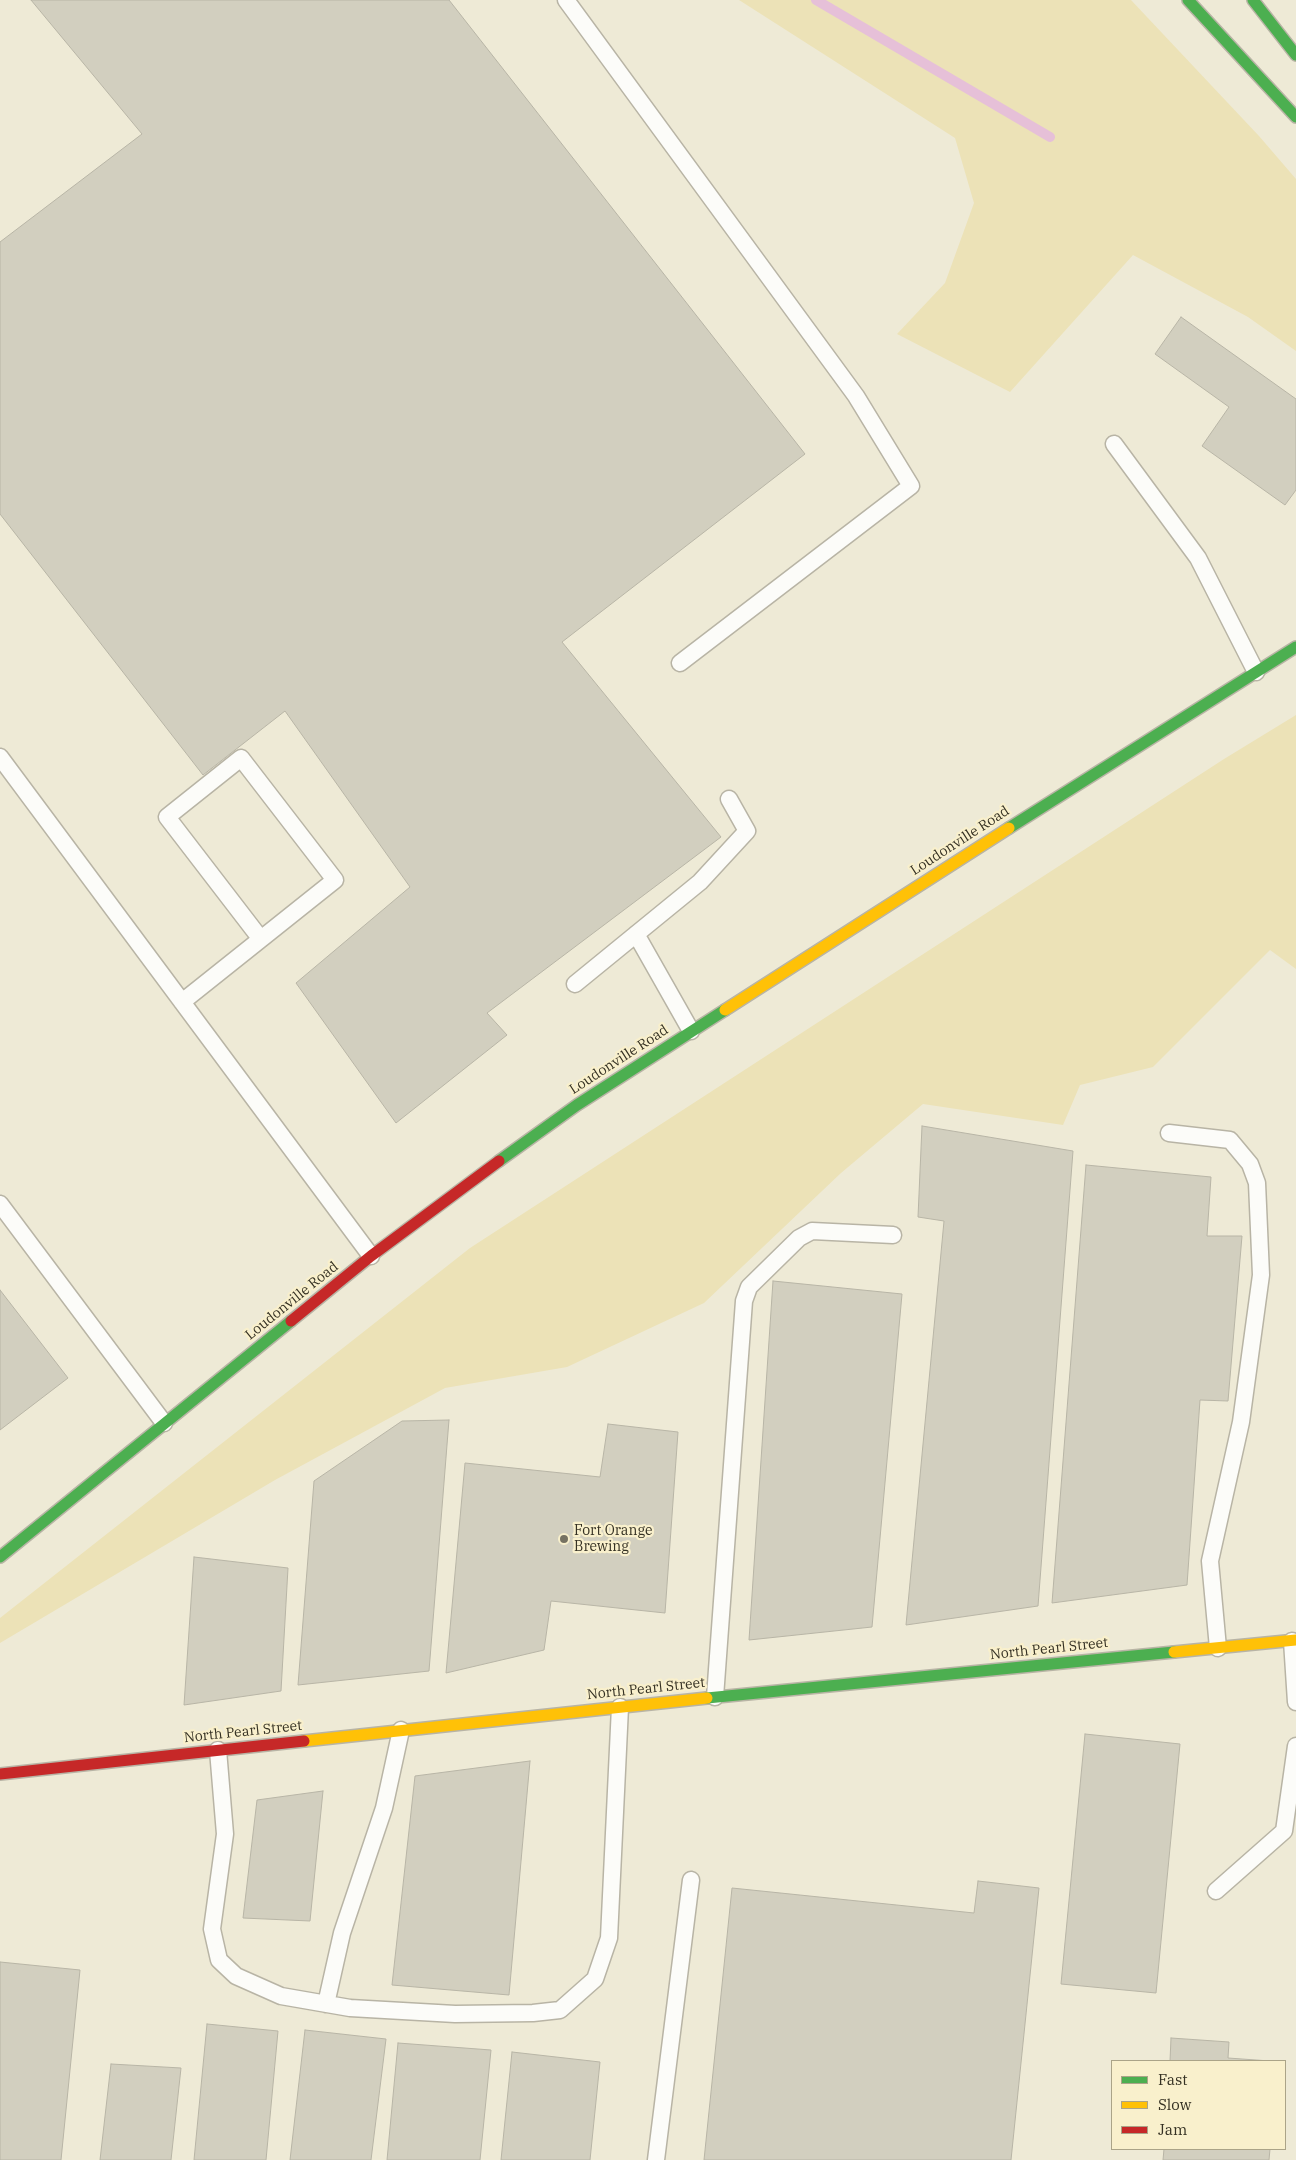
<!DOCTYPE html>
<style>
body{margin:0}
#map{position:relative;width:1296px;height:2160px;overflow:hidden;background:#eeead6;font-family:"IBM Plex Serif",serif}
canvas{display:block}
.legend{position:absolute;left:1111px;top:2060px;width:175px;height:90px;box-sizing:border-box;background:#f9f0cc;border:1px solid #aba488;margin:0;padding:6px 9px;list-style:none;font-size:15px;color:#353123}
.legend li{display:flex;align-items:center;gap:10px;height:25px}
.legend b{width:25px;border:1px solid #aba488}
</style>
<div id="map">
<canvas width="1296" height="2160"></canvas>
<ul class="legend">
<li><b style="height:6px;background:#4caf50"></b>Fast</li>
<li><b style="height:6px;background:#ffc107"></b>Slow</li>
<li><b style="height:6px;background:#c62828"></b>Jam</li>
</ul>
</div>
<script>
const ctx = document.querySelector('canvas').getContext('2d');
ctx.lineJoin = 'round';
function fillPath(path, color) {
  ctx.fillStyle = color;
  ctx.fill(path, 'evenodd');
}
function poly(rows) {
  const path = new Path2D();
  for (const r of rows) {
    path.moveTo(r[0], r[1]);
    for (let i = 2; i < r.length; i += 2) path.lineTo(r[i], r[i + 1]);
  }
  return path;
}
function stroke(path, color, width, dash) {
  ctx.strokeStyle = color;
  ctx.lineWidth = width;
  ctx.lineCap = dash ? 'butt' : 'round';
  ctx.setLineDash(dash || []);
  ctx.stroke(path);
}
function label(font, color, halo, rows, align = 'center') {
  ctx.font = font + ' "IBM Plex Serif",serif';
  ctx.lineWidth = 4.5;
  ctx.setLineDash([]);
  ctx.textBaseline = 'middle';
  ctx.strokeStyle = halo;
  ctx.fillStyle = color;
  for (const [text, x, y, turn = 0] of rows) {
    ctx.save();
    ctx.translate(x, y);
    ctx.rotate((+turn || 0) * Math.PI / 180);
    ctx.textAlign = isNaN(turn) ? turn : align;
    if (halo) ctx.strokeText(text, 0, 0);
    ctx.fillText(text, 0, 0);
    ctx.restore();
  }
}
fillPath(poly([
 [739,0,1131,0,1259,136,1296,179,1296,351,1248,317,1133,255,1010,392,897,334,945,283,974,203,955,138],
 [1296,715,1296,969,1270,950,1153,1067,1080,1085,1063,1125,923,1104,841,1173,704,1303,567,1367,445,1388,275,1480,0,1643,0,1618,470,1248,1224,759]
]), '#ece2b7');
stroke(poly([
 [816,0,1050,137]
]), '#e6c0d8', 10);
const building = poly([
 [31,0,449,0,805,454,562,642,721,837,487,1013,507,1035,396,1123,296,983,410,887,285,711,203,775,0,514,0,242,142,134,31,0],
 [1181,317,1296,399,1296,490,1285,505,1202,446,1229,407,1155,354,1181,317],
 [922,1126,1073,1151,1038,1606,906,1625,944,1221,918,1217,922,1126],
 [1086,1165,1211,1177,1207,1236,1242,1236,1228,1401,1200,1400,1187,1585,1052,1603,1086,1165],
 [773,1281,902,1294,872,1627,749,1640,773,1281],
 [0,1290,68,1378,0,1430,0,1290],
 [449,1420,429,1671,298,1685,314,1481,402,1421,449,1420],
 [608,1424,678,1432,665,1613,551,1601,544,1650,446,1673,465,1463,600,1477,608,1424],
 [194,1557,288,1568,281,1691,184,1705,194,1557],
 [1085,1734,1180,1744,1156,1993,1061,1984,1085,1734],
 [530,1761,509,1995,392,1985,415,1776,530,1761],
 [323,1791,310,1921,243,1918,257,1800,323,1791],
 [978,1881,1039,1888,1011,2160,704,2160,732,1888,974,1913,978,1881],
 [0,1962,80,1970,61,2160,0,2160,0,1962],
 [207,2024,278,2031,266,2160,194,2160,207,2024],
 [305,2030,386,2039,371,2160,290,2160,305,2030],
 [1171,2038,1229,2042,1228,2058,1270,2061,1170,2061,1171,2038],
 [398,2043,491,2050,480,2160,387,2160,398,2043],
 [512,2052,600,2062,590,2160,501,2160,512,2052],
 [111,2064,181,2068,171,2160,100,2160,111,2064],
 [1164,2149,1270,2149,1269,2160,1163,2160,1164,2149]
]);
fillPath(building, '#d2cfbf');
stroke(building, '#b8b5a6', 1);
const lane = poly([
 [566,0,856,396,911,486,680,663],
 [1114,444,1198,558,1256,672],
 [0,757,371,1256],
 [636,934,691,1031],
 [575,984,700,882,747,831,729,799],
 [182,1002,335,880,241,758,167,817,260,938],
 [1169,1133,1230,1140,1250,1164,1257,1183,1261,1275,1241,1422,1210,1561,1218,1648],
 [0,1204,164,1423],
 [1292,1641,1296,1702],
 [715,1697,744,1301,749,1287,799,1238,812,1231,893,1235],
 [218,1750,225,1834,212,1929,219,1960,236,1976,281,1996,350,2008,455,2014,533,2013,560,2010,595,1979,609,1938,620,1707],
 [1216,1891,1284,1831,1296,1746],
 [326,2004,342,1933,384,1808,401,1730],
 [656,2160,691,1880]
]);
const fast = poly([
 [1188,0,1296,117],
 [1253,0,1296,55],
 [1009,828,1296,647],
 [499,1161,577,1105,725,1010],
 [0,1557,291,1321],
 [707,1698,1174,1652]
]);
const slow = poly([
 [725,1010,1009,828],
 [1174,1652,1296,1640],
 [304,1741,707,1698]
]);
const jam = poly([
 [291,1321,371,1256,499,1161],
 [0,1774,304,1741]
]);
stroke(lane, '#b8b4a5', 19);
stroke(fast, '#b8b4a5', 14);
stroke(slow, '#b8b4a5', 14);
stroke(jam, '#b8b4a5', 14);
stroke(lane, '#fcfcf9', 16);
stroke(fast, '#4caf50', 11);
stroke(slow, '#ffc107', 11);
stroke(jam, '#c62828', 11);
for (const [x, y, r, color] of [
 [564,1539,5,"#767262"]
]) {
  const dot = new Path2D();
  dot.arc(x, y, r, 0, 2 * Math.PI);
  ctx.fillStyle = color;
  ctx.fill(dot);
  stroke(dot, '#f9f0cc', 2);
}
label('14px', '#353123', '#f9f0cc', [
 ["Loudonville Road",960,841,-33],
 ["Loudonville Road",619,1060,-33],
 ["Loudonville Road",292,1301,-39],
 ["North Pearl Street",1049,1649,-6],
 ["North Pearl Street",646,1689,-6],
 ["North Pearl Street",243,1732,-6]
]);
label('14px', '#353123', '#f9f0cc', [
 ["Fort Orange",574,1531],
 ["Brewing",574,1547]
], 'left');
</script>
